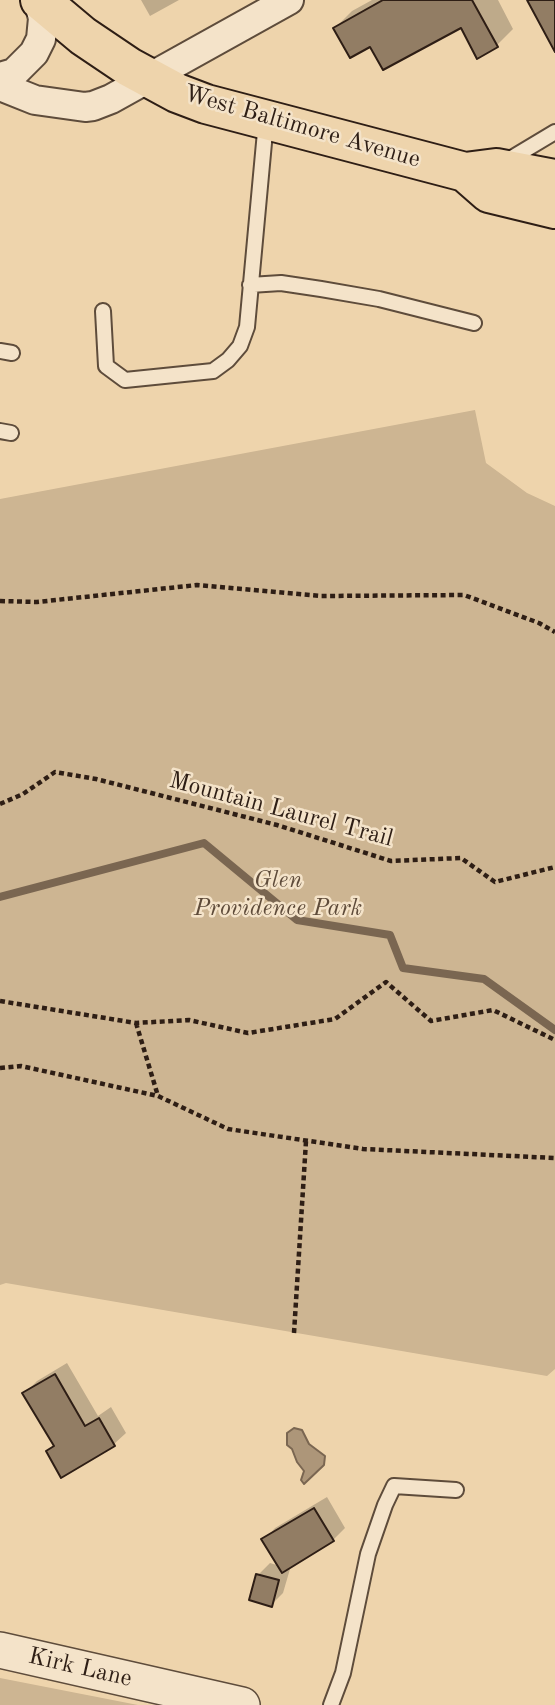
<!DOCTYPE html>
<style>
body{margin:0}
canvas{display:block;background:#eed4ac}
</style>
<canvas width="555" height="1705"></canvas>
<script>
const ctx = document.querySelector('canvas').getContext('2d');
ctx.lineJoin = 'round';
function fillPath(path, color) {
  ctx.fillStyle = color;
  ctx.fill(path, 'evenodd');
}
function poly(rows) {
  const path = new Path2D();
  for (const r of rows) {
    path.moveTo(r[0], r[1]);
    for (let i = 2; i < r.length; i += 2) path.lineTo(r[i], r[i + 1]);
  }
  return path;
}
function stroke(path, color, width, dash) {
  ctx.strokeStyle = color;
  ctx.lineWidth = width;
  ctx.lineCap = dash ? 'butt' : 'round';
  ctx.setLineDash(dash || []);
  ctx.stroke(path);
}
function label(font, color, halo, rows, align = 'center') {
  ctx.font = font + ' "Old Standard TT",serif';
  ctx.lineWidth = 5;
  ctx.setLineDash([]);
  ctx.textBaseline = 'middle';
  ctx.strokeStyle = halo;
  ctx.fillStyle = color;
  for (const [text, x, y, turn = 0] of rows) {
    ctx.save();
    ctx.translate(x, y);
    ctx.rotate((+turn || 0) * Math.PI / 180);
    ctx.textAlign = isNaN(turn) ? turn : align;
    if (halo) ctx.strokeText(text, 0, 0);
    ctx.fillText(text, 0, 0);
    ctx.restore();
  }
}
fillPath(poly([
 [475,410,486,463,527,493,555,506,555,1369,547,1376,6,1283,0,1285,0,499],
 [0,1678,138,1705,0,1705]
]), '#cdb592');
const water = poly([
 [294,1428,302,1430,309,1444,325,1456,324,1465,304,1484,301,1480,304,1471,297,1462,292,1449,287,1445,287,1433,294,1428]
]);
fillPath(water, '#ad9679');
stroke(water, '#7a6651', 2);
fillPath(poly([
 [141,0,179,0,150,16],
 [372,0,498,0,513,29,496,46,462,26,371,44,335,28,352,11],
 [67,1363,98,1416,111,1407,126,1433,114,1444,48,1452,55,1444,25,1393,37,1381],
 [327,1497,345,1528,333,1540,287,1568,290,1569,283,1593,271,1605,258,1575,270,1563,280,1566,264,1540,275,1528]
]), '#0003');
stroke(poly([
 [0,897,204,843,297,920,390,935,403,968,484,979,555,1030]
]), '#7a6651', 8);
const building = poly([
 [383,0,472,0,498,47,477,59,461,28,383,70,370,47,350,58,333,28,383,0],
 [527,0,555,0,555,52,527,0],
 [55,1374,85,1426,99,1418,115,1446,61,1478,46,1451,54,1446,22,1393,55,1374],
 [314,1508,334,1541,282,1573,261,1539,314,1508],
 [256,1574,279,1580,272,1607,249,1600,256,1574]
]);
fillPath(building, '#927d64');
stroke(building, '#2e1e15', 2);
const service = poly([
 [505,162,555,132],
 [250,285,281,283,321,289,379,299,474,323],
 [103,311,106,366,125,380,213,371,228,360,240,346,247,327,266,121],
 [0,351,12,353],
 [0,431,11,433],
 [331,1705,343,1673,368,1554,385,1505,394,1486,456,1490]
]);
const minor = poly([
 [0,77,14,73,34,53,41,39,43,18,38,0],
 [0,86,35,100,85,107,93,106,111,99,289,0]
]);
const tertiary = poly([
 [0,1650,242,1705]
]);
const primary = poly([
 [40,0,83,36,129,67,177,93,206,104,465,172,496,168,555,179],
 [465,172,489,193,555,209]
]);
stroke(service, '#5e4c3b', 18);
stroke(minor, '#5e4c3b', 32);
stroke(tertiary, '#5e4c3b', 38);
stroke(primary, '#2e1e15', 42);
stroke(poly([
 [0,601,37,602,197,585,321,596,464,595,539,623,555,632],
 [0,804,23,794,55,772,96,779,277,825,391,861,461,858,495,882,555,867],
 [0,1001,136,1023,189,1020,248,1033,335,1019,386,982,431,1021,493,1010,555,1040],
 [136,1023,158,1096],
 [0,1068,21,1066,158,1096,228,1129,363,1149,555,1158],
 [294,1333,306,1141]
]), '#2e1e15', 4.5, [5, 3.5]);
stroke(service, '#f4e3c9', 14);
stroke(minor, '#f4e3c9', 28);
stroke(tertiary, '#f4e3c9', 35);
stroke(primary, '#eed4ac', 38);
label('24px', '#2e1e15', '#f4e3c9', [
 ["West Baltimore Avenue",302,127,16],
 ["Mountain Laurel Trail",281,810,15],
 ["Kirk Lane",80,1668,13]
]);
label('italic 24px', '#5e4b3a', '#f4e3c9', [
 ["Glen",278,881],
 ["Providence Park",278,909]
]);
</script>
